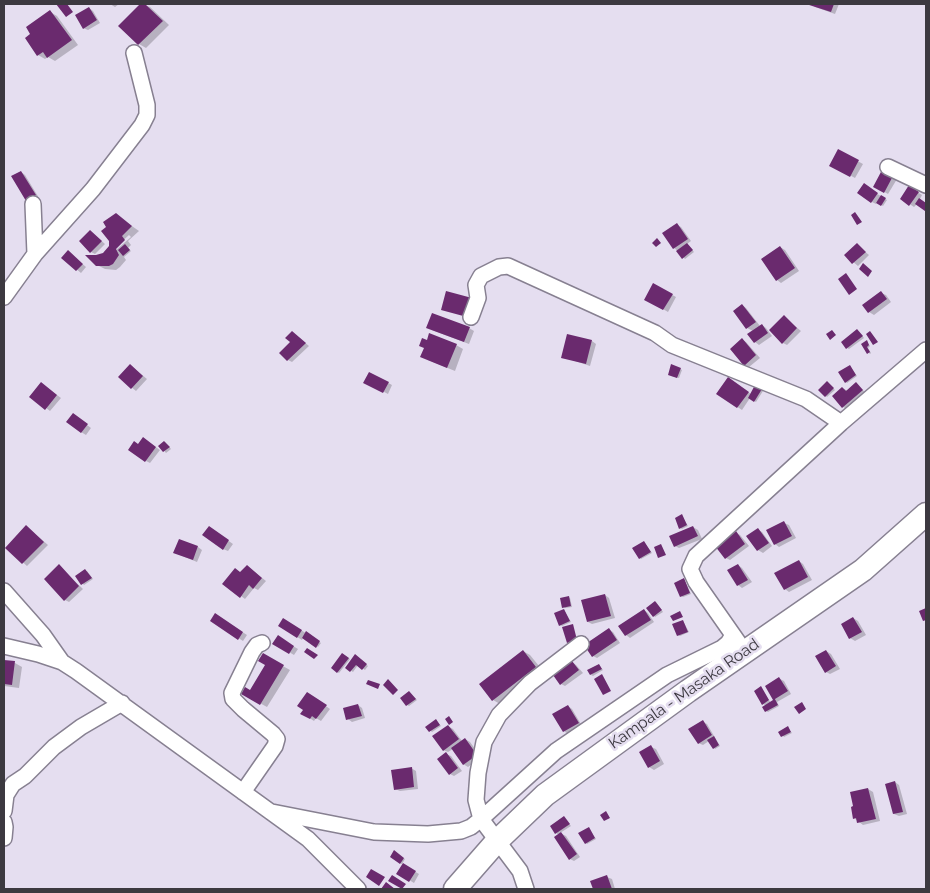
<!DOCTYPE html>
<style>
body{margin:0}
#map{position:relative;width:930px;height:893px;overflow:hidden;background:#e5def0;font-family:Raleway,sans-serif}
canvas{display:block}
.frame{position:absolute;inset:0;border:5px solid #3c3940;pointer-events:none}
</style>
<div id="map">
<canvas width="930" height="893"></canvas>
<div class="frame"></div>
</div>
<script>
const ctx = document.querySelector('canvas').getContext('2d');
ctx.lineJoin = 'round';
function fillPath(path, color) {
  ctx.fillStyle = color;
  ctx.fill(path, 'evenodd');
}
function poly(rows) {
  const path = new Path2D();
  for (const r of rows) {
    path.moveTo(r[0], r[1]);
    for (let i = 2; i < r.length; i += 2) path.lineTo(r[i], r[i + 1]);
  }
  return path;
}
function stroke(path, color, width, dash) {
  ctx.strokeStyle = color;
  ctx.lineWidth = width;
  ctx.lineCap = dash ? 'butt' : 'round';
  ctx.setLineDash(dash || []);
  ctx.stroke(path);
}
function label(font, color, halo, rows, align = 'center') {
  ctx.font = font + ' Raleway,sans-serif';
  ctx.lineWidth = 5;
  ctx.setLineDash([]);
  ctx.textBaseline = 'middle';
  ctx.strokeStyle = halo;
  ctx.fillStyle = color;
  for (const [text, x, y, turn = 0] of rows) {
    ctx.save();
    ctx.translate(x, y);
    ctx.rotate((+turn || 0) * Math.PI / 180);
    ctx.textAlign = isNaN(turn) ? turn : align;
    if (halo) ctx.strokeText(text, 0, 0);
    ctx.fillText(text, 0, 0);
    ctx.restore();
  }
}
fillPath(poly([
 [110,4,119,4,115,7],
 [141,4,150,7,169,25,146,48,139,44,119,26],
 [811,4,839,4,835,14,815,7],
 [89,8,93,11,100,23,88,30,83,28],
 [50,12,57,16,78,45,55,61,48,57,45,59,38,55],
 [839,151,863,164,855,178,831,165],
 [883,171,897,179,888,194,874,186],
 [21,172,25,175,39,198,32,202],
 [909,187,922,195,920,199,926,204,926,211,917,204,914,207,902,199],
 [868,188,887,200,883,206,877,202,876,204,872,202],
 [116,215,139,231,128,241,131,245,128,248,131,251,124,257,126,260,120,267,116,270,105,269,97,265,110,246,107,227],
 [129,235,131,237,116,250,116,247],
 [677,225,681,227,691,241,687,244,694,252,685,259,678,251,674,248],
 [90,231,105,244,95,254,91,252],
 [857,245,869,255,858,266,846,256],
 [780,247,785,250,799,271,781,283,777,280],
 [72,255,86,267,81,273,63,258],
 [654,285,676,297,668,312,646,299],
 [881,293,886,295,891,302,874,315,869,312,864,305],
 [742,305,746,308,760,326,762,325,766,328,772,336,759,345,755,342,753,331,747,328],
 [784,317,801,331,787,345,783,343],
 [469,328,474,331,469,344,432,330],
 [292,332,309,346,292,362,288,360,292,342],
 [859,332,864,338,849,349,847,348],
 [742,340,746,342,760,358,749,367,745,365],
 [592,341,596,344,590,366,563,357],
 [867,342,870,346,868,348,871,353,870,354,862,344],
 [456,345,463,349,455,371,428,360],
 [130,365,147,379,136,391,119,377],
 [850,366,857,376,847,383,846,382],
 [680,369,682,370,679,378,671,376],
 [370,373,392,385,388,394,365,382],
 [732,382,751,394,756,387,763,391,756,402,750,398,742,410,718,394],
 [829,384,835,390,827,397,826,396],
 [856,384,866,393,847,409,843,407,842,388,848,391],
 [45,386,61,398,50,411,31,396],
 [78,418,91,428,86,435,81,432],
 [148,442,160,450,150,463,146,461,139,445],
 [165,442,171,449,166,453,160,446],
 [682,516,688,526,682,529,680,528],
 [784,523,789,525,796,538,779,547,775,544],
 [27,527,48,545,27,566,7,548],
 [693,527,698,530,702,539,679,548,675,546],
 [213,530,233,544,228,551,223,549],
 [758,530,762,532,772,546,763,553,758,550],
 [736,533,740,535,749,546,730,560,726,558],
 [644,542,652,553,641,559,640,558],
 [198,547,202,550,197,562,175,553],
 [799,561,803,564,812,580,789,592,785,589],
 [738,565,742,568,752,582,742,588,738,585],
 [59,566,83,589,69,602,65,600],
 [247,566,266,581,258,590,254,588,245,599,241,596,241,574],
 [87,571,93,579,84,585,76,576],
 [684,579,691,594,683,597,681,596],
 [605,595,609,598,615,618,592,624,588,622],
 [568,597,570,598,572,607,565,608,564,607],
 [656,602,663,612,655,617,654,616],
 [564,610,571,622,562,626,560,625],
 [644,610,648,613,654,622,630,638,626,635],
 [216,615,247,635,243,641,212,621],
 [853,618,858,621,866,635,855,641,850,638,842,624],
 [284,619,321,643,318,647,303,637,302,640,280,626],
 [683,621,689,632,680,636,678,635],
 [609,630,613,632,620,643,597,658,593,656],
 [278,637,298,649,294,655,274,643],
 [523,651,530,655,543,671,500,704,493,700],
 [826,651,831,654,840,669,830,674,826,672],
 [343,654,350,659,339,673,332,668],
 [263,655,290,670,267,707,243,694,251,692,267,665],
 [356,656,368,666,365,670,358,665,353,672,346,667],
 [4,661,15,663,22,667,19,688,4,686],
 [572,662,576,665,583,673,565,686,561,684],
 [599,665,603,670,593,676,591,675],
 [780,679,784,681,791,694,777,702,779,706,768,712,766,711,767,706,763,704,761,688,771,703,776,700,774,699],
 [409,692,417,700,409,706,407,705],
 [312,696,330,709,321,721,316,718,314,721,302,713],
 [358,705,362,708,365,718,352,722,348,719],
 [568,706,572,709,582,726,568,734,564,731],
 [436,720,441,726,432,732,427,727],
 [703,722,707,724,720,746,715,749,709,741,703,745,698,743],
 [448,726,453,729,462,741,465,739,470,742,481,757,468,767,463,764,453,749,448,752,443,750],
 [788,728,792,733,784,737,780,732],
 [651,747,656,749,664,764,654,770,649,767,641,753],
 [446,754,451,756,462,771,454,776,450,774],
 [411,768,416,771,418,789,400,791,395,789],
 [895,782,899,785,907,814,899,816,894,814],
 [868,789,873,792,880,821,863,825,854,818],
 [564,818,571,826,560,833,566,836,580,857,574,861,570,859,559,835,556,833],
 [590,830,596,839,587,844,586,843],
 [394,852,405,859,402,864,419,874,414,883,398,873,403,865,391,857],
 [607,877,612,879,615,889,594,889,592,882]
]), '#0003');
fillPath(poly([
 [56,4,67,4,73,12,66,17],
 [140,4,145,4,163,21,138,45,118,26],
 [806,4,834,4,831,12],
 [89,7,97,20,83,29,75,15],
 [50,10,72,40,47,58,43,52,37,56,25,38,30,34,26,27],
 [838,149,859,160,850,177,829,166],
 [882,170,893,176,884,193,873,187],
 [21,171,36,195,26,201,11,176],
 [864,183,878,193,871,203,857,193],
 [909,185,919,192,909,206,900,199],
 [881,195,886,198,881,206,876,203],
 [919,198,926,203,925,211,915,204],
 [855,212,862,222,857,225,851,215],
 [116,213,132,226,122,236,125,240,116,249,119,255,113,264,109,266,96,266,85,255,96,255,103,253,109,246,109,241,101,231,106,227,103,222],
 [677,223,688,239,673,249,662,233],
 [90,230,102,241,90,253,79,241],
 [657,238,661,243,656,247,652,243],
 [687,243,693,250,682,259,676,251],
 [857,243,866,252,852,264,844,255],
 [125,244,130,250,123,256,118,250],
 [780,246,795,268,776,281,761,259],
 [68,250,83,264,76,271,61,258],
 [863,263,872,271,868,277,859,269],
 [846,273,857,289,849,295,838,279],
 [653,283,673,294,663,310,644,300],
 [446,291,472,298,467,317,441,310],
 [881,291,887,299,868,313,862,305],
 [742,304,756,322,746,329,733,311],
 [432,313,470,327,464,342,426,328],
 [784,315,797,328,782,344,769,330],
 [762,324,768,333,754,343,747,334],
 [857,329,863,336,846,349,841,342],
 [832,330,836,335,830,340,826,334],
 [292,331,306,343,287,361,279,353,290,342,285,338],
 [870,331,878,342,873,345,866,334],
 [429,333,457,344,447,368,420,357,424,348,419,346,422,338,427,340],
 [567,334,592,340,586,364,561,358],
 [742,338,756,355,744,366,730,349],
 [867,340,869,345,867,347,870,352,867,354,861,344],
 [130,364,143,376,131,389,118,377],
 [671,364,681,368,677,378,668,375],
 [850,365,856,375,845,383,838,372],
 [369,372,389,382,383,393,363,383],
 [728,377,749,392,737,408,716,394],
 [827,381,834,388,825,397,818,390],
 [41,382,57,395,45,410,29,397],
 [856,382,863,390,842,408,832,396,842,387,846,391],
 [755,385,762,389,754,402,748,398],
 [73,413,88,424,81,433,66,422],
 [143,437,156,447,145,462,128,450,134,441,138,444],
 [164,441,170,447,163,452,158,446],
 [682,514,687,525,679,529,675,518],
 [784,521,792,536,774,545,766,530],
 [26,525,44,542,22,564,5,548],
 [209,526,229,540,223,550,202,535],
 [693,526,698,536,674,547,669,536],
 [758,528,769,543,757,551,746,536],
 [736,531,745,544,725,559,715,546],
 [179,539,198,546,193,560,173,553],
 [644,541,651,552,639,559,632,548],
 [661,544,666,555,658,558,654,547],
 [799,560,808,577,784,590,774,573],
 [59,564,79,586,64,601,44,579],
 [738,564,748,580,737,586,727,570],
 [247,565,262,578,253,589,249,585,240,598,222,584,235,568,240,572],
 [85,569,92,578,81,585,75,576],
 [684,578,690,593,680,597,674,583],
 [605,594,611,616,587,622,581,600],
 [569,596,571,606,562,608,560,598],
 [655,601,662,610,653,617,646,608],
 [926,608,926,620,923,621,919,611],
 [564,609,570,621,559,626,554,613],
 [644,609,651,620,625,636,618,626],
 [680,611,683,617,673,621,670,616],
 [215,613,243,632,238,640,210,621],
 [853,617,862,632,849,639,841,624],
 [283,618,302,630,297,638,278,626],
 [683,620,688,632,677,636,672,624],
 [573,624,577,640,567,643,562,627],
 [609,628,617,640,592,657,584,645],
 [306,631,320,641,316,648,302,638],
 [278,635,294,646,289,654,272,644],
 [307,648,318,655,314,659,304,652],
 [523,650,536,667,492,701,479,684],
 [826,650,836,666,825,673,815,656],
 [263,653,284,665,260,705,241,694,245,687,250,690,265,665,258,661],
 [342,653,349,658,337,673,331,668],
 [355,654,367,664,362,670,356,665,350,672,345,668],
 [4,660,15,661,12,685,4,684],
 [572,661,579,670,560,685,553,675],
 [599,664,602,669,590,675,587,670],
 [602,674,611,691,603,695,594,679],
 [779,677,788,691,775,699,778,705,765,712,762,707,773,700,765,686],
 [388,679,398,690,393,695,383,685],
 [368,680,380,684,378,689,366,684],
 [761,686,769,700,762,705,754,691],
 [409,691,416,699,406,706,400,698],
 [307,692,327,705,316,719,312,716,310,719,300,714,303,710,297,706],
 [802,702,806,709,799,714,794,707],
 [358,704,362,716,346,720,343,708],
 [568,705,579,723,563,732,552,714],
 [449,716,453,722,449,725,445,719],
 [436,719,440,725,429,732,425,727],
 [703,720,712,735,698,744,688,729],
 [448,725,459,739,443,751,432,736],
 [788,726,791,732,781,737,778,732],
 [714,736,719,745,713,749,707,740],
 [465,738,477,755,463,765,451,748],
 [651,745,660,761,648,768,639,752],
 [446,752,458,768,449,775,437,759],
 [412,767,414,787,394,790,391,770],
 [895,781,903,812,893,814,885,784],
 [868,788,876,819,857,823,856,818,853,819,851,807,853,806,850,792],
 [606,811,610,818,604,821,600,815],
 [564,816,570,824,555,834,550,826],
 [589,827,595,838,585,844,578,833],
 [561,832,577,854,569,860,554,837],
 [394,850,404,858,400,864,390,857],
 [403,863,416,871,409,882,396,874],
 [371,869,385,877,379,886,366,877],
 [392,875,406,884,402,889,388,881],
 [607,875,612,889,593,889,590,881],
 [386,882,395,889,381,889]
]), '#6a2a6e');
const street = poly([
 [888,167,926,185],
 [33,204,35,254],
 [4,297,35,254,93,189,142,125,147,115,147,105,134,53],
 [471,317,478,298,476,285,481,276,499,267,508,266,655,333,672,345,806,399,841,423],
 [4,591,43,635,62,662],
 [738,642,696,582,690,569,696,556,841,423,926,350],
 [4,646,38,654,62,662,76,671,308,839,358,889],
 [243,792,275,746,277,739,273,734,243,709,233,699,232,693,252,652,257,645,262,643],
 [4,811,6,795,13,784,25,776,54,747,81,727,122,703],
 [272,812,374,832,428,834,461,831,471,827,481,819,556,751,667,675,722,648,728,643,733,635],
 [4,822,5,827,4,838],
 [526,889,520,871,481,819,476,800,478,773,484,742,499,715,530,683,581,644]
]);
const primary = poly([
 [455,889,497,841,545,795,688,691,863,570,926,514]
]);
stroke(street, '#878091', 18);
stroke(primary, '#878091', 25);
stroke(street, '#fff', 15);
stroke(primary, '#fff', 22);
label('16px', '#3c3940', '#e5def0', [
 ["Kampala - Masaka Road",684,694,-35]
]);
</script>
